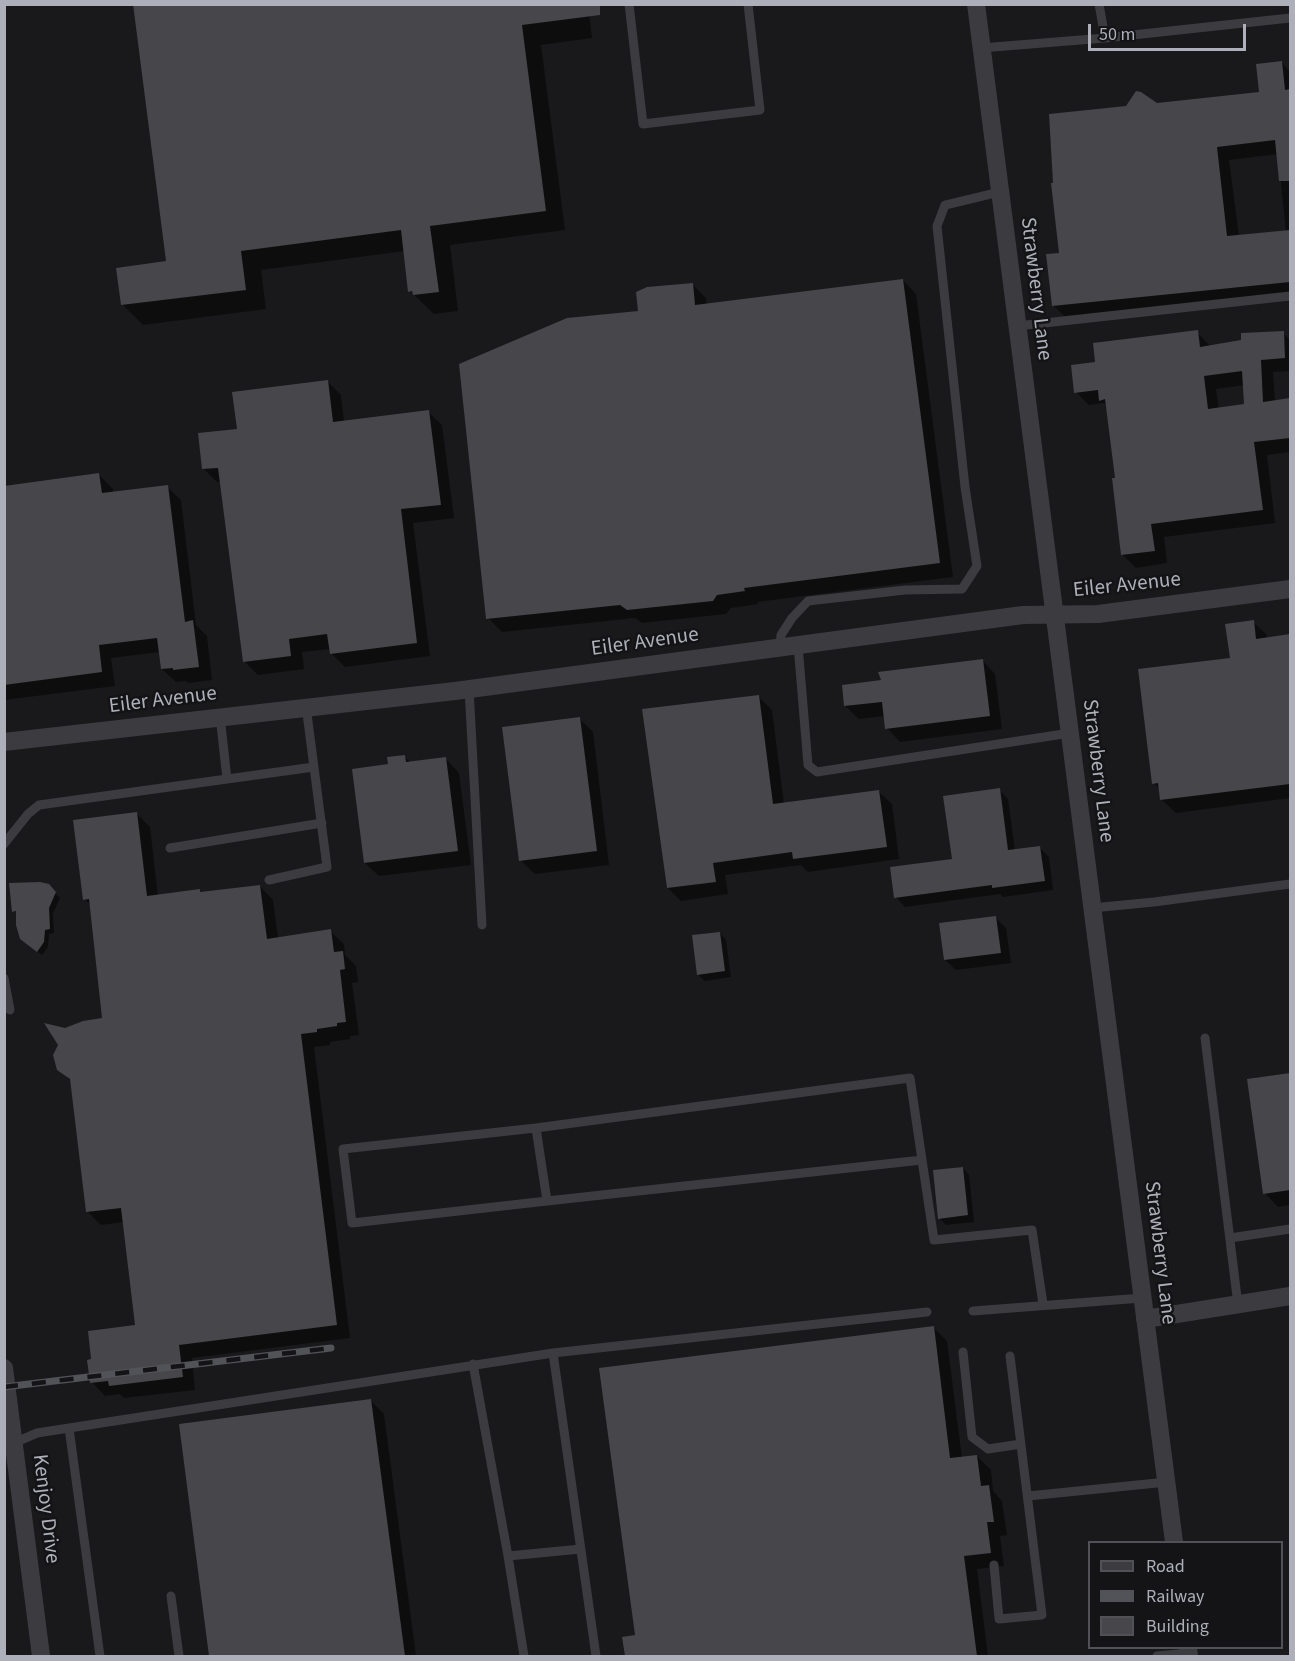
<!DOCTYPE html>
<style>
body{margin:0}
#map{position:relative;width:1295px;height:1661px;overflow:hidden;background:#19191b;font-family:"Source Sans 3",sans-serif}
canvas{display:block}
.frame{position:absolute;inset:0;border:6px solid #adb0ba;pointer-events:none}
.legend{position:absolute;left:1088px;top:1541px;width:195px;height:108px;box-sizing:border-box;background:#141416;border:2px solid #515258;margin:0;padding:8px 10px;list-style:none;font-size:18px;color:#adb0ba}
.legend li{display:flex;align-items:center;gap:12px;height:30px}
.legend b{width:30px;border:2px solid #515258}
.scale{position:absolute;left:1088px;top:24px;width:158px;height:27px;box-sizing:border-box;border:3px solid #adb0ba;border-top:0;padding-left:8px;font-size:18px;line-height:21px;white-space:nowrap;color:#adb0ba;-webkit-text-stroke:4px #141416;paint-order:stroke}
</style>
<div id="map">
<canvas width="1295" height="1661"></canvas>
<div class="frame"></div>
<ul class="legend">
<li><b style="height:8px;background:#3b3b40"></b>Road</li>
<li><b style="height:8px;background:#525359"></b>Railway</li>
<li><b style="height:16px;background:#46464b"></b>Building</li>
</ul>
<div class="scale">50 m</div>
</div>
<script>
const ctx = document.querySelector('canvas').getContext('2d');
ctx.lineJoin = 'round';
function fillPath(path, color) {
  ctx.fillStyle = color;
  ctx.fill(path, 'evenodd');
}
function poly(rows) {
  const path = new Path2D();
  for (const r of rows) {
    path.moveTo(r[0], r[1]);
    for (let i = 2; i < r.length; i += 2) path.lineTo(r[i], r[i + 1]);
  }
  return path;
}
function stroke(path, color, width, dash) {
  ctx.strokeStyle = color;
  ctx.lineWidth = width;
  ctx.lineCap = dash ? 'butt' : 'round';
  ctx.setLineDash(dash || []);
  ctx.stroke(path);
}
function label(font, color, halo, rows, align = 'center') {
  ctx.font = font + ' "Source Sans 3",sans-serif';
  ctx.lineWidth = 5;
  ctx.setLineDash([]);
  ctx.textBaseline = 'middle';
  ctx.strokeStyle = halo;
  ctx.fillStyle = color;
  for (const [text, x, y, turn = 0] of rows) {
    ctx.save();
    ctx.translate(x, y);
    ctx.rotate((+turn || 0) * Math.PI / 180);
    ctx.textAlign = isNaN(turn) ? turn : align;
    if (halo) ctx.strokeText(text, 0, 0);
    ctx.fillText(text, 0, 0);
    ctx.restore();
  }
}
fillPath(poly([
 [134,4,588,4,592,38,541,45,565,230,450,245,458,311,434,314,410,291,405,251,261,270,266,309,143,325,123,305,168,262],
 [1282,63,1290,72,1290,296,1066,318,1053,305,1060,254,1156,104,1260,94],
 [1278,154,1286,232,1239,236,1229,160],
 [903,280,916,294,953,577,757,602,758,604,731,608,726,614,642,623,635,618,502,632,488,618,639,312,692,284,706,298,707,305],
 [1197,332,1211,347,1283,333,1290,340,1290,371,1273,372,1275,402,1290,400,1290,452,1267,455,1275,523,1164,537,1167,563,1136,568,1122,554,1116,479,1107,407,1104,403,1089,405,1076,392,1097,363],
 [1245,385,1246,406,1219,409,1216,389],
 [327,381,341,395,344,422,428,412,442,425,454,518,413,523,430,656,345,667,331,653,331,649,302,652,304,669,258,675,244,661,222,482,217,482,204,469,238,430],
 [99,475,113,489,113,493,167,487,181,500,196,625,207,636,212,680,188,683,186,681,176,682,162,669,160,652,111,658,115,686,4,700,4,487],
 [1253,622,1267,635,1267,639,1290,636,1290,798,1176,813,1162,800,1161,790,1154,783],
 [982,660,995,674,1002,729,900,742,887,728,885,716,859,719,845,706,883,682],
 [759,697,772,710,784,804,879,792,892,804,899,859,808,872,801,865,725,875,728,894,681,901,668,888],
 [579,718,593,732,609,865,535,874,521,861,504,728],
 [404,756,411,763,446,759,459,773,471,865,379,876,365,863,390,765],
 [999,790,1008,799,1015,851,1040,848,1049,857,1053,890,1003,897,1000,894,905,907,896,897,953,860],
 [137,814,150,827,158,896,260,886,273,900,278,938,330,931,344,944,345,955,356,966,358,982,352,983,359,1035,350,1036,350,1039,330,1042,330,1045,314,1047,350,1338,192,1358,195,1390,124,1398,120,1394,105,1396,92,1382,137,1327,124,1222,101,1225,88,1212,72,1082,59,1069,65,1030,104,1019,92,906,84,899],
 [45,884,60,898,53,913,54,933,49,934,48,947,42,955,27,944,18,915,14,911],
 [996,918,1006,928,1011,963,956,970,945,960],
 [720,933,726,940,731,977,705,981,698,975],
 [1290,1075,1290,1205,1278,1207,1265,1193,1249,1081],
 [963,1168,969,1175,974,1222,946,1225,939,1218],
 [933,1327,947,1341,962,1458,977,1456,991,1470,993,1491,1002,1501,1007,1535,1000,1536,1004,1566,977,1569,988,1656,627,1656,624,1638,637,1636],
 [370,1400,384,1414,416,1656,211,1656,181,1425]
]), '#0007');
fillPath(poly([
 [133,4,600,4,600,15,522,25,546,211,430,226,439,292,413,295,412,291,408,292,401,230,241,251,246,290,121,305,116,268,166,261],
 [1282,61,1285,90,1290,89,1290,181,1279,181,1275,140,1217,147,1227,236,1290,230,1290,282,1052,306,1046,254,1059,253,1051,183,1053,183,1049,114,1126,106,1136,91,1141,92,1157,103,1259,92,1256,64],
 [903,279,940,563,744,588,745,591,717,595,713,601,627,610,620,605,486,619,459,364,567,318,638,311,636,292,647,287,693,283,695,305],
 [1198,330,1200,347,1241,340,1241,333,1284,331,1285,358,1261,360,1263,402,1290,398,1290,438,1254,442,1263,510,1151,524,1155,551,1121,555,1112,478,1115,478,1105,399,1099,401,1098,390,1074,393,1071,365,1095,362,1093,343],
 [1242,371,1244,404,1208,409,1204,376],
 [328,380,333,422,429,410,441,505,401,509,417,643,330,654,327,634,289,639,291,656,243,662,218,468,202,469,198,433,237,429,232,392],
 [99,473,102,493,168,485,185,622,193,620,199,667,173,670,173,668,161,669,157,638,99,645,102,672,4,685,4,486],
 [1254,620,1256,639,1290,634,1290,784,1160,800,1158,783,1152,784,1138,669,1230,658,1225,624],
 [983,659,990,716,885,729,882,702,844,706,842,685,881,680,878,672],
 [759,695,773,804,879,790,887,847,793,859,792,852,713,863,716,882,667,888,642,709],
 [580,717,597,851,519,861,502,727],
 [405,755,406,762,446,757,458,851,364,863,352,769,388,764,387,757],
 [1000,788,1008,850,1040,846,1045,881,992,888,992,885,894,898,890,867,952,859,943,796],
 [137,812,147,896,200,889,200,892,260,885,267,939,331,929,334,952,343,951,345,969,340,970,346,1022,337,1023,337,1026,317,1029,317,1032,301,1034,337,1325,179,1345,183,1377,109,1386,108,1381,90,1383,87,1360,91,1359,88,1331,135,1325,121,1208,86,1212,70,1079,57,1070,53,1055,58,1045,44,1023,65,1028,83,1021,102,1018,89,899,83,900,73,820],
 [40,882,49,884,56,892,49,908,50,929,45,930,44,942,37,952,20,939,16,925,16,911,12,912,9,883],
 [996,916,1001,953,944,960,939,923],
 [720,932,725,971,697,975,692,935],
 [1290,1073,1290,1190,1263,1194,1247,1079],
 [963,1167,968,1215,938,1219,933,1170],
 [934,1326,950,1458,977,1455,981,1486,989,1485,994,1522,987,1522,991,1553,964,1556,977,1656,625,1656,622,1637,635,1635,599,1368],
 [371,1399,405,1656,209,1656,179,1424]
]), '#46464b');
stroke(poly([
 [629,4,643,124,760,110,748,4],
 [1099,4,1105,38],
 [981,48,1105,38,1290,18],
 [1017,326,1290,296],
 [798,645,808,765,817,772,1070,733],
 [780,647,781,635,792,618,808,601,905,590,962,589,977,566,965,487,937,226,945,205,999,192],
 [469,689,482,925],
 [220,716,227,779],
 [4,844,28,814,39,805,314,767],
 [170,848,322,823],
 [269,880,327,867,306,706],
 [1092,908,1154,902,1290,884],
 [4,978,10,1010],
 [1205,1038,1238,1305],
 [536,1128,343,1149,352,1223,547,1201],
 [922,1160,910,1078,536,1128,547,1201,922,1160,934,1240,1032,1230,1043,1304],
 [1230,1238,1290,1229],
 [973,1311,1142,1298],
 [963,1352,972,1437,988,1449,1021,1444],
 [473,1364,508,1556,524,1656],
 [69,1428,100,1656],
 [4,1445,14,1443,37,1433,553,1353],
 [1028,1496,1167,1482],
 [508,1556,581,1549],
 [994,1565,999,1619,1042,1615,1010,1356],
 [171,1596,179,1656],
 [596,1656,553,1353,927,1312],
 [1157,1656,1189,1653]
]), '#3b3b40', 9);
stroke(poly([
 [976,4,1174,1542],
 [4,742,455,691,1023,615,1098,614,1290,589],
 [1145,1319,1290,1296],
 [4,1368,41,1656],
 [1188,1648,1189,1656]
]), '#3b3b40', 18);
const rail = poly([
 [4,1387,331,1348]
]);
stroke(rail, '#525359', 7);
stroke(rail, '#141416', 4.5, [14]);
label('21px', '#adb0ba', '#141416', [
 ["Strawberry Lane",1035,289,83],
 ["Eiler Avenue",1127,586,-6],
 ["Eiler Avenue",645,643,-8],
 ["Eiler Avenue",163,701,-7],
 ["Strawberry Lane",1097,771,83],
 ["Strawberry Lane",1159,1253,83],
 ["Kenjoy Drive",45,1509,83]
]);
</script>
